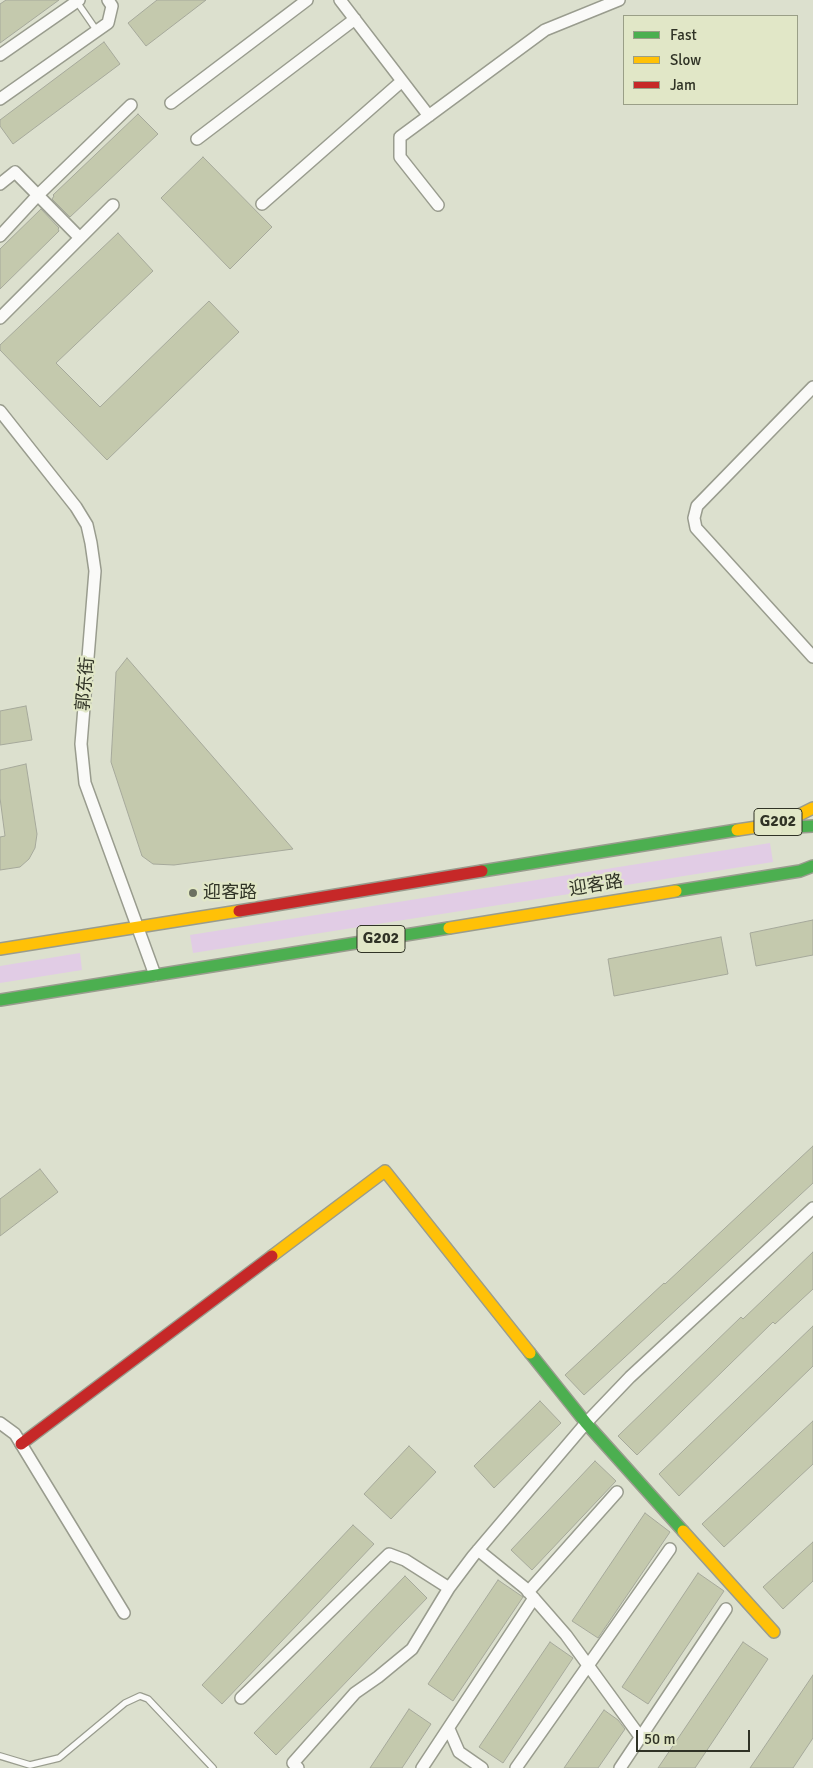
<!DOCTYPE html>
<meta charset="utf-8">
<style>
body{margin:0}
#map{position:relative;width:813px;height:1768px;overflow:hidden;background:#dce0ce;font-family:Signika,sans-serif}
canvas{display:block}
.legend{position:absolute;left:623px;top:15px;width:175px;height:90px;box-sizing:border-box;background:#e1e7c7;border:1px solid #9a9f87;margin:0;padding:6px 9px;list-style:none;font-size:15px;color:#303326}
.legend li{display:flex;align-items:center;gap:10px;height:25px}
.legend b{width:25px;border:1px solid #9a9f87}
.scale{position:absolute;left:636px;top:1730px;width:114px;height:22px;box-sizing:border-box;border:2px solid #303326;border-top:0;padding-left:6px;font-size:15px;line-height:18px;white-space:nowrap;color:#303326;-webkit-text-stroke:4px #e1e7c7;paint-order:stroke}
</style>
<div id="map">
<canvas width="813" height="1768"></canvas>
<ul class="legend">
<li><b style="height:6px;background:#4caf50"></b>Fast</li>
<li><b style="height:6px;background:#ffc107"></b>Slow</li>
<li><b style="height:6px;background:#c62828"></b>Jam</li>
</ul>
<div class="scale">50 m</div>
</div>
<script>
const ctx = document.querySelector('canvas').getContext('2d');
ctx.lineJoin = 'round';
function fillPath(path, color) {
  ctx.fillStyle = color;
  ctx.fill(path, 'evenodd');
}
function poly(rows) {
  const path = new Path2D();
  for (const r of rows) {
    path.moveTo(r[0], r[1]);
    for (let i = 2; i < r.length; i += 2) path.lineTo(r[i], r[i + 1]);
  }
  return path;
}
function stroke(path, color, width, dash) {
  ctx.strokeStyle = color;
  ctx.lineWidth = width;
  ctx.lineCap = dash ? 'butt' : 'round';
  ctx.setLineDash(dash || []);
  ctx.stroke(path);
}
function label(font, color, halo, rows, align = 'center') {
  ctx.font = font + ' Signika,"Noto Sans SC",sans-serif';
  ctx.lineWidth = 4.5;
  ctx.setLineDash([]);
  ctx.textBaseline = 'middle';
  ctx.strokeStyle = halo;
  ctx.fillStyle = color;
  for (const [text, x, y, turn = 0] of rows) {
    ctx.save();
    ctx.translate(x, y);
    ctx.rotate((+turn || 0) * Math.PI / 180);
    ctx.textAlign = isNaN(turn) ? turn : align;
    if (halo) ctx.strokeText(text, 0, 0);
    ctx.fillText(text, 0, 0);
    ctx.restore();
  }
}
fillPath(poly([
 [770,843,773,862,193,953,190,935],
 [80,953,82,970,0,983,0,966]
]), '#e1cce5');
const building = poly([
 [6,0,59,0,0,43,0,4,6,0],
 [157,0,206,0,146,46,128,23,157,0],
 [104,42,120,64,13,144,0,126,0,120,104,42],
 [138,114,158,134,70,217,52,199,54,196,53,195,138,114],
 [203,157,272,227,230,269,161,198,203,157],
 [41,209,59,228,58,229,59,231,0,289,0,249,41,209],
 [118,233,153,271,56,363,100,407,209,301,239,332,107,460,0,350,0,345,118,233],
 [127,658,293,849,174,865,153,864,142,856,111,762,116,672,127,658],
 [26,706,32,740,0,745,0,711,26,706],
 [26,764,37,834,35,848,29,859,20,867,0,870,0,837,5,836,0,798,0,770,26,764],
 [813,920,813,955,756,966,750,933,813,920],
 [721,937,728,974,614,996,608,959,721,937],
 [813,1146,813,1183,584,1395,565,1375,664,1283,665,1284,813,1146],
 [40,1169,58,1192,0,1236,0,1199,40,1169],
 [813,1252,813,1289,775,1324,773,1322,637,1455,618,1436,741,1317,743,1319,813,1252],
 [813,1326,813,1366,679,1496,659,1474,813,1326],
 [540,1401,561,1423,494,1488,474,1466,540,1401],
 [813,1421,813,1464,724,1547,702,1524,813,1421],
 [409,1446,436,1472,391,1519,364,1494,409,1446],
 [595,1461,616,1481,532,1570,511,1550,595,1461],
 [645,1513,670,1532,598,1638,572,1621,645,1513],
 [353,1525,374,1544,222,1704,202,1685,353,1525],
 [813,1542,813,1581,783,1609,763,1587,813,1542],
 [698,1573,724,1591,648,1704,622,1687,698,1573],
 [405,1576,427,1598,276,1755,254,1733,405,1576],
 [498,1580,523,1597,453,1701,428,1684,498,1580],
 [550,1642,573,1658,503,1763,479,1747,550,1642],
 [743,1642,768,1659,695,1768,658,1768,743,1642],
 [813,1675,813,1738,793,1768,750,1768,813,1675],
 [409,1709,431,1724,402,1768,370,1768,409,1709],
 [604,1710,618,1720,625,1729,598,1768,564,1768,604,1710]
]);
fillPath(building, '#c4c9ad');
stroke(building, '#a6a99b', 1);
const lane = poly([
 [77,2,97,31],
 [0,1756,30,1765,59,1758,125,1703,140,1696,148,1699,213,1768]
]);
const street = poly([
 [340,0,429,116],
 [0,55,79,0],
 [0,99,108,23,112,6,108,0],
 [171,103,307,0],
 [197,139,355,19],
 [0,184,15,172,80,238],
 [262,204,402,81],
 [438,205,400,157,400,137,545,30,619,0],
 [0,236,38,195,131,105],
 [0,318,113,205],
 [813,387,697,506,694,518,696,528,813,657],
 [0,411,76,507,87,525,91,543,95,571,81,744,85,783,155,975],
 [0,1423,15,1434,124,1613],
 [478,1550,525,1588,566,1635,641,1738],
 [528,1592,617,1492],
 [241,1698,389,1554,405,1560,449,1588],
 [449,1729,459,1752,482,1768],
 [298,1768,293,1763,355,1693,378,1677,412,1649,449,1588,473,1556,586,1423,630,1377,813,1208],
 [422,1768,534,1598],
 [516,1768,670,1549],
 [620,1768,726,1609]
]);
const fast = poly([
 [778,828,813,826],
 [482,871,737,830],
 [676,891,800,871,813,866],
 [0,1000,449,928],
 [530,1353,586,1423,683,1531]
]);
const slow = poly([
 [737,830,764,826,795,817,813,808],
 [449,928,676,891],
 [0,949,239,911],
 [272,1256,385,1171,530,1353],
 [683,1531,774,1632]
]);
const jam = poly([
 [239,911,482,871],
 [21,1444,272,1256]
]);
stroke(lane, '#999c8e', 8);
stroke(street, '#999c8e', 14);
stroke(fast, '#999c8e', 14);
stroke(slow, '#999c8e', 14);
stroke(jam, '#999c8e', 14);
stroke(lane, '#fafaf8', 5.5);
stroke(street, '#fafaf8', 11);
stroke(fast, '#4caf50', 11);
stroke(slow, '#ffc107', 11);
stroke(jam, '#c62828', 11);
for (const [x, y, r, color] of [
 [193,893,5,"#6c7061"]
]) {
  const dot = new Path2D();
  dot.arc(x, y, r, 0, 2 * Math.PI);
  ctx.fillStyle = color;
  ctx.fill(dot);
  stroke(dot, '#e1e7c7', 2);
}
for (const [x, y, w] of [
 [778,822,48],
 [381,939,48]
]) {
  const box = new Path2D();
  box.roundRect(x - w / 2, y - 13.5, w, 27, 4);
  ctx.fillStyle = '#e1e7c7';
  ctx.fill(box);
  stroke(box, '#303326', 1);
}
label('bold 16px', '#303326', null, [
 ["G202",778,822],
 ["G202",381,939]
]);
label('18px', '#303326', '#e1e7c7', [
 ["郭东街",86,684,-85],
 ["迎客路",596,886,-9]
]);
label('18px', '#303326', '#e1e7c7', [
 ["迎客路",203,893]
], 'left');
</script>
